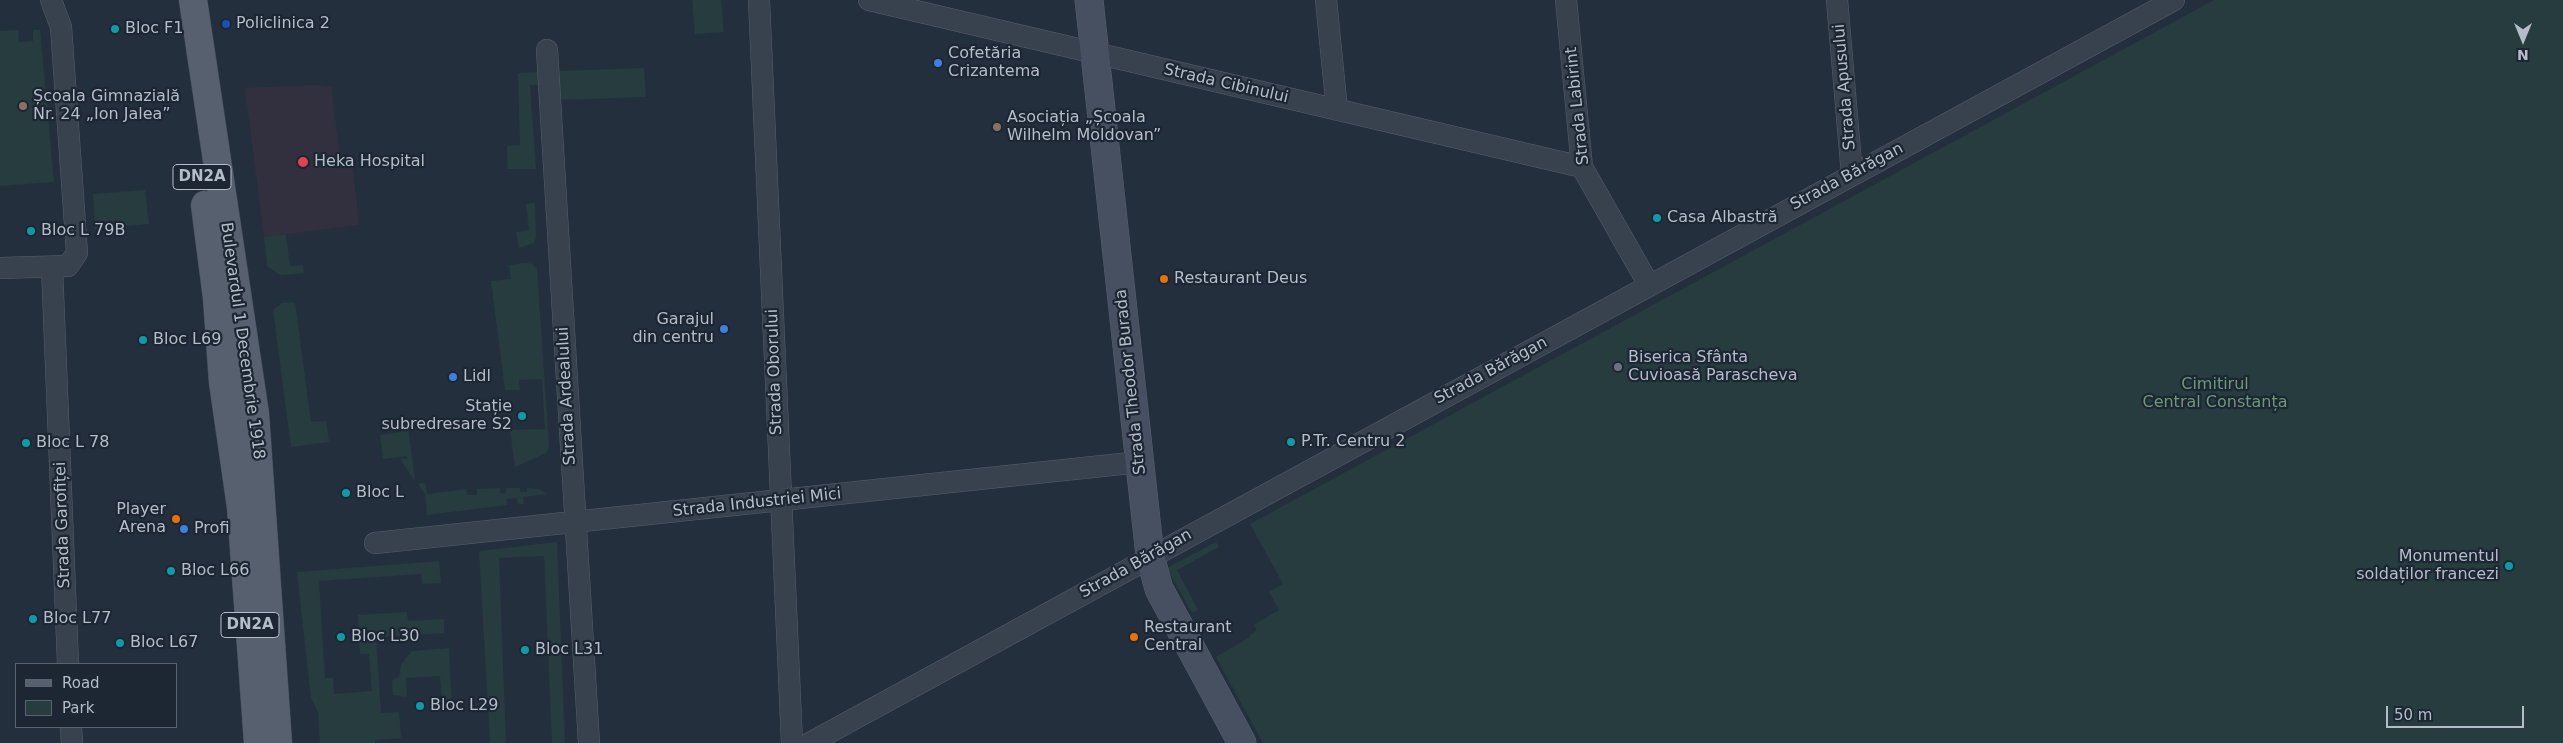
<!DOCTYPE html>
<meta charset="utf-8">
<style>
body{margin:0}
#map{position:relative;width:2563px;height:743px;overflow:hidden;background:#242f3e;font-family:"DejaVu Sans",sans-serif}
canvas{display:block}
.legend{position:absolute;left:15px;top:663px;width:162px;height:65px;box-sizing:border-box;background:#1d2633;border:1px solid #59626f;margin:0;padding:6px 9px;list-style:none;font-size:15px;color:#b4bcc9}
.legend li{display:flex;align-items:center;gap:10px;height:25px}
.legend b{width:25px;border:1px solid #59626f}
.north{position:absolute;left:2498px;top:15px;width:50px;height:50px;-webkit-text-stroke:4px #1d2633;paint-order:stroke;rotate:180deg;font-size:14px;font-weight:700;line-height:20px;text-align:center;color:#b4bcc9}
.north::after{content:'';display:block;margin:auto;width:18px;height:22px;background:#b4bcc9;clip-path:polygon(50% 0,100% 100%,50% 72%,0 100%)}
.scale{position:absolute;left:2386px;top:706px;width:138px;height:22px;box-sizing:border-box;border:2px solid #b4bcc9;border-top:0;padding-left:6px;font-size:15px;line-height:18px;white-space:nowrap;color:#b4bcc9;-webkit-text-stroke:4px #1d2633;paint-order:stroke}
</style>
<div id="map">
<canvas width="2563" height="743"></canvas>
<ul class="legend">
<li><b style="height:6px;background:#56606e"></b>Road</li>
<li><b style="height:14px;background:#263c3f"></b>Park</li>
</ul>
<div class="north">N</div>
<div class="scale">50 m</div>
</div>
<script>
const ctx = document.querySelector('canvas').getContext('2d');
ctx.lineJoin = 'round';
function fillPath(path, color) {
  ctx.fillStyle = color;
  ctx.fill(path, 'evenodd');
}
function poly(rows) {
  const path = new Path2D();
  for (const r of rows) {
    path.moveTo(r[0], r[1]);
    for (let i = 2; i < r.length; i += 2) path.lineTo(r[i], r[i + 1]);
  }
  return path;
}
function stroke(path, color, width, dash) {
  ctx.strokeStyle = color;
  ctx.lineWidth = width;
  ctx.lineCap = dash ? 'butt' : 'round';
  ctx.setLineDash(dash || []);
  ctx.stroke(path);
}
function label(font, color, halo, rows, align = 'center') {
  ctx.font = font + ' "DejaVu Sans",sans-serif';
  ctx.lineWidth = 4.5;
  ctx.setLineDash([]);
  ctx.textBaseline = 'middle';
  ctx.strokeStyle = halo;
  ctx.fillStyle = color;
  for (const [text, x, y, turn = 0] of rows) {
    ctx.save();
    ctx.translate(x, y);
    ctx.rotate((+turn || 0) * Math.PI / 180);
    ctx.textAlign = isNaN(turn) ? turn : align;
    if (halo) ctx.strokeText(text, 0, 0);
    ctx.fillText(text, 0, 0);
    ctx.restore();
  }
}
fillPath(poly([
 [316,85,331,87,340,158,352,159,359,225,264,237,245,88]
]), '#32303f');
fillPath(poly([
 [692,0,721,0,724,32,695,34],
 [2214,0,2563,0,2563,743,1263,743,1216,657,1250,637,1250,635,1257,630,1254,625,1279,610,1269,592,1283,584,1250,524],
 [18,30,19,42,33,41,33,30,40,30,54,182,0,186,0,31],
 [644,68,646,97,558,100,557,71],
 [539,72,540,85,530,85,536,169,508,169,507,146,520,145,518,73],
 [145,190,149,224,95,229,93,194],
 [535,203,536,237,534,243,519,248,516,232,529,230,526,204],
 [286,234,290,266,303,265,304,273,280,275,267,266,264,237],
 [526,263,533,264,537,269,549,447,546,453,515,467,510,430,545,429,542,379,519,380,520,390,505,390,491,281,511,279,509,265],
 [295,302,311,422,326,421,329,442,291,447,273,310,282,303],
 [407,418,415,481,400,459,407,459,407,456,383,459,380,435,401,432,399,419],
 [425,483,427,494,466,489,467,495,477,495,477,489,500,488,500,493,505,494,506,488,520,488,520,492,527,492,527,488,539,489,547,494,523,497,524,504,518,504,517,498,506,499,507,505,427,515,425,494,418,484],
 [557,542,565,743,552,743,544,556,499,558,506,743,490,743,479,551],
 [1216,542,1219,547,1177,570,1198,610,1192,613,1167,568],
 [439,561,441,583,422,584,421,574,319,581,325,678,333,678,334,694,372,691,369,654,360,654,358,615,407,612,408,621,444,619,444,633,376,637,381,713,399,712,401,738,375,740,375,743,320,743,318,712,311,698,297,572],
 [449,648,452,709,443,710,440,676,406,678,407,697,393,695,392,680,399,677,401,664,412,651]
]), '#263c3f');
const street = poly([
 [759,0,792,743],
 [869,0,1582,167],
 [1326,0,1337,110],
 [1566,0,1582,167,1649,285],
 [1837,0,1852,175],
 [547,50,589,743],
 [52,267,68,664],
 [0,268,68,266,77,253,61,27,51,0],
 [375,543,1140,462],
 [71,727,72,743],
 [810,743,2174,0]
]);
const secondary = poly([
 [1089,0,1150,556,1159,589,1242,743]
]);
const primary = poly([
 [193,0,255,414,278,743],
 [205,205,217,298,223,382,241,507,258,743]
]);
stroke(street, '#565f6c', 22);
stroke(secondary, '#565f6c', 29);
stroke(primary, '#414a57', 29);
stroke(street, '#38414e', 21);
stroke(secondary, '#465061', 28);
stroke(primary, '#56606e', 28);
for (const [x, y, r, color] of [
 [226,24,5,"#1a4fb4"],
 [115,29,5,"#0f9aa8"],
 [938,63,5,"#3f7fe0"],
 [23,106,5,"#8d6e63"],
 [997,127,5,"#8d6e63"],
 [303,162,6,"#e0444e"],
 [1657,218,5,"#0f9aa8"],
 [31,231,5,"#0f9aa8"],
 [1164,279,5,"#e8710a"],
 [724,329,5,"#3f7fe0"],
 [143,340,5,"#0f9aa8"],
 [1618,367,5,"#6b7280"],
 [453,377,5,"#3f7fe0"],
 [522,416,5,"#0f9aa8"],
 [1291,442,5,"#0f9aa8"],
 [26,443,5,"#0f9aa8"],
 [346,493,5,"#0f9aa8"],
 [176,519,5,"#e8710a"],
 [184,529,5,"#3f7fe0"],
 [2509,566,5,"#0f9aa8"],
 [171,571,5,"#0f9aa8"],
 [33,619,5,"#0f9aa8"],
 [341,637,5,"#0f9aa8"],
 [1134,637,5,"#e8710a"],
 [120,643,5,"#0f9aa8"],
 [525,650,5,"#0f9aa8"],
 [420,706,5,"#0f9aa8"]
]) {
  const dot = new Path2D();
  dot.arc(x, y, r, 0, 2 * Math.PI);
  ctx.fillStyle = color;
  ctx.fill(dot);
  stroke(dot, '#1d2633', 2);
}
for (const [x, y, w] of [
 [202,177,58],
 [250,625,58]
]) {
  const box = new Path2D();
  box.roundRect(x - w / 2, y - 12.5, w, 25, 4);
  ctx.fillStyle = '#1d2633';
  ctx.fill(box);
  stroke(box, '#b4bcc9', 1);
}
label('bold 15px', '#b4bcc9', null, [
 ["DN2A",202,177],
 ["DN2A",250,625]
]);
label('16px', '#b4bcc9', '#1d2633', [
 ["Policlinica 2",236,24],
 ["Bloc F1",125,29],
 ["Cofetăria",948,54],
 ["Crizantema",948,72],
 ["Școala Gimnazială",33,97],
 ["Nr. 24 „Ion Jalea”",33,115],
 ["Asociația „Școala",1007,118],
 ["Wilhelm Moldovan”",1007,136],
 ["Heka Hospital",314,162],
 ["Casa Albastră",1667,218],
 ["Bloc L 79B",41,231],
 ["Restaurant Deus",1174,279],
 ["Garajul",714,320,"right"],
 ["din centru",714,338,"right"],
 ["Bloc L69",153,340],
 ["Biserica Sfânta",1628,358],
 ["Cuvioasă Parascheva",1628,376],
 ["Lidl",463,377],
 ["Stație",512,407,"right"],
 ["subredresare S2",512,425,"right"],
 ["P.Tr. Centru 2",1301,442],
 ["Bloc L 78",36,443],
 ["Bloc L",356,493],
 ["Player",166,510,"right"],
 ["Arena",166,528,"right"],
 ["Profi",194,529],
 ["Monumentul",2499,557,"right"],
 ["soldaților francezi",2499,575,"right"],
 ["Bloc L66",181,571],
 ["Bloc L77",43,619],
 ["Restaurant",1144,628],
 ["Central",1144,646],
 ["Bloc L30",351,637],
 ["Bloc L67",130,643],
 ["Bloc L31",535,650],
 ["Bloc L29",430,706]
], 'left');
label('16px', '#b4bcc9', '#1d2633', [
 ["Strada Cibinului",1226,84,13],
 ["Strada Apusului",1845,87,-95],
 ["Strada Labirint",1578,106,-96],
 ["Strada Bărăgan",1847,177,-28],
 ["Bulevardul 1 Decembrie 1918",242,341,82],
 ["Strada Bărăgan",1491,371,-28],
 ["Strada Oborului",775,372,-92],
 ["Strada Theodor Burada",1131,382,-96],
 ["Strada Ardealului",567,396,-93],
 ["Strada Industriei Mici",757,503,-6],
 ["Strada Garofiței",63,525,-92],
 ["Strada Bărăgan",1136,564,-29]
]);
label('16px', '#6b9a76', '#1d2633', [
 ["Cimitirul",2215,385],
 ["Central Constanța",2215,403]
]);
</script>
